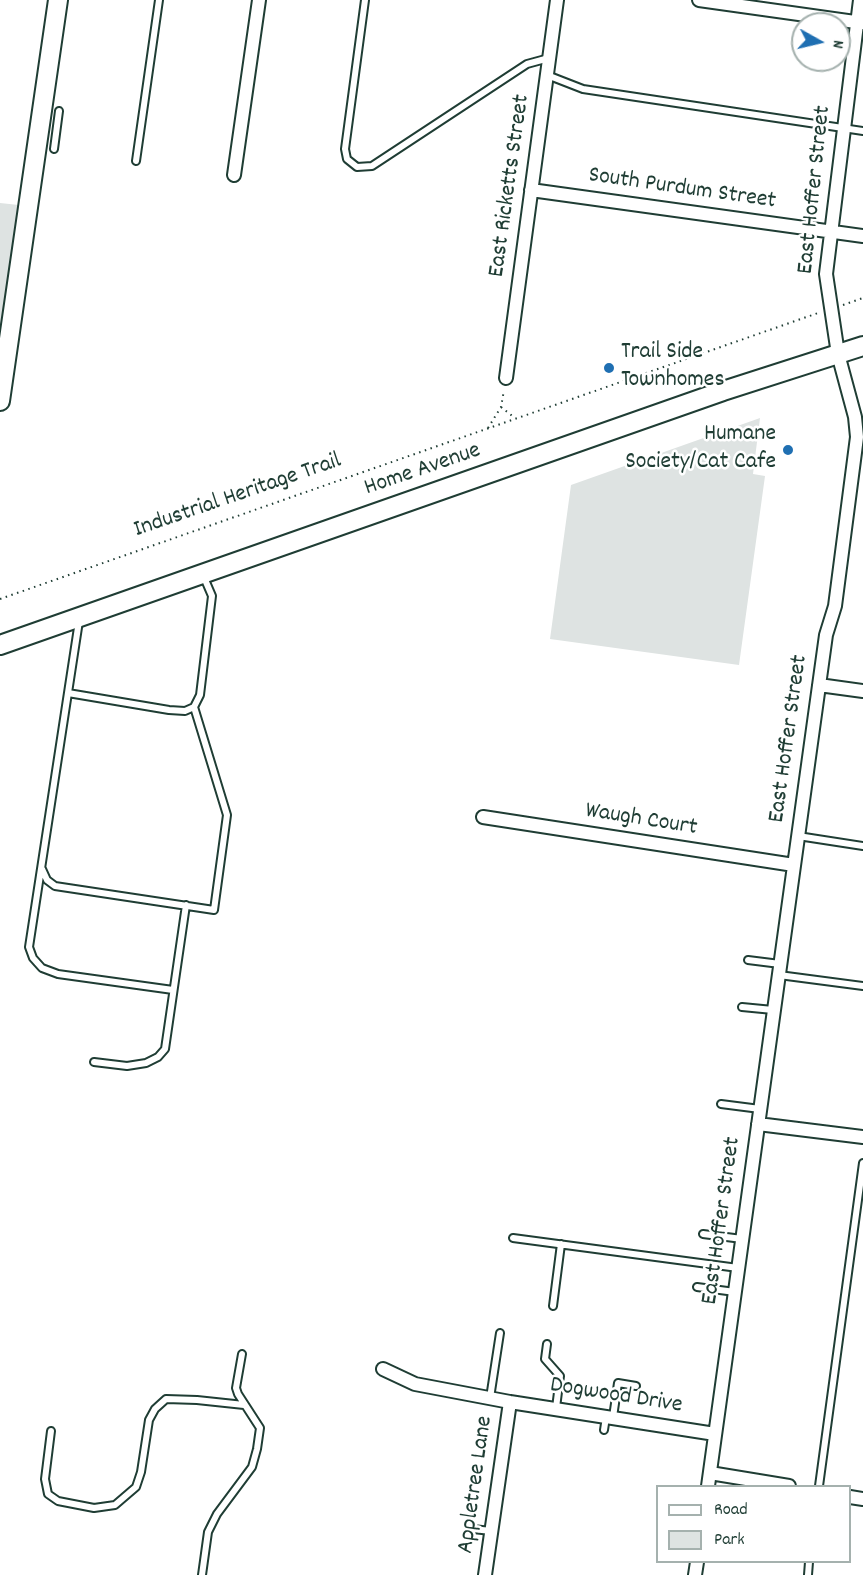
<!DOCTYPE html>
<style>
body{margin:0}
#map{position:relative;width:863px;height:1575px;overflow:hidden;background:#fff;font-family:Dekko,sans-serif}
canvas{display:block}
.legend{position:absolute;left:656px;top:1485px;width:195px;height:78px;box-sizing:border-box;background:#fff;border:2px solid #a5b1ae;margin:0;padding:8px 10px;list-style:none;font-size:18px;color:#1f3d34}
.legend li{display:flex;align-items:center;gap:12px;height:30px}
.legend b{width:30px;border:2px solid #a5b1ae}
.north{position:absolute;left:791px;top:12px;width:60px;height:60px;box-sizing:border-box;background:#fff;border:2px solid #a5b1ae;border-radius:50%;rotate:98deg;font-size:16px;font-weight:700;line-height:24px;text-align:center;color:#1f3d34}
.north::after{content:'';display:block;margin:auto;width:21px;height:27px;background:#1f6fb2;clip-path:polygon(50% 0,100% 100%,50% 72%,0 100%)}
</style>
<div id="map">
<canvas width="863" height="1575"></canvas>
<ul class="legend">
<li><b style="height:8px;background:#fff"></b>Road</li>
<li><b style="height:16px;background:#dee3e2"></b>Park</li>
</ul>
<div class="north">N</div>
</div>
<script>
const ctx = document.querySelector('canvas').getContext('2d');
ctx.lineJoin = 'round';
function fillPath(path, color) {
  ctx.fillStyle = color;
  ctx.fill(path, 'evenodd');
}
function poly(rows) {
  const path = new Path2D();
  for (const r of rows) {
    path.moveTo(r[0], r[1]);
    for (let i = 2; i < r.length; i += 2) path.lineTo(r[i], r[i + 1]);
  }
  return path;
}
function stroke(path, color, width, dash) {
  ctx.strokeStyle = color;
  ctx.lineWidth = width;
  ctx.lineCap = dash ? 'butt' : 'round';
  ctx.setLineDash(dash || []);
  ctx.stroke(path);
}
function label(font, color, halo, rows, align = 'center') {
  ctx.font = font + ' Dekko,sans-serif';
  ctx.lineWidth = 5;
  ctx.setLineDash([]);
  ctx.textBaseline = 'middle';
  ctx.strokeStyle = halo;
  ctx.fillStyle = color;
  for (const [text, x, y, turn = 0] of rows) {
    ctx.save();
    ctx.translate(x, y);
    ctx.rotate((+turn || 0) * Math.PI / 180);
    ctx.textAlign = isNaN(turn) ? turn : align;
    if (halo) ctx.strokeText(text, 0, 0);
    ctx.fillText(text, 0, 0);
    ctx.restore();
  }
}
fillPath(poly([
 [0,203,28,206,0,400],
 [760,418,753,474,765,476,739,665,550,639,571,485]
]), '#dee3e2');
const service = poly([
 [365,0,345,149,347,159,357,167,372,166,527,64,549,58],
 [547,75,583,89,863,131],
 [54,149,59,111],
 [136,161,159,0],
 [79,621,29,947,33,958,42,968,58,974,173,990],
 [68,693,169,710,185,711,194,707,200,695,212,596,203,575],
 [798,836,863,846],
 [42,869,47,880,55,886,214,910,227,815,194,707],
 [748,960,780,964],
 [779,975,863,986],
 [742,1007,773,1010],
 [94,1062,127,1066,146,1063,158,1057,165,1049,186,905],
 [721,1104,760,1109],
 [703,1234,742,1239],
 [513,1238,738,1268],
 [697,1287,735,1292],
 [553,1306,561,1244],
 [547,1344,545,1359,560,1376,556,1408],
 [490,1398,500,1333],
 [613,1417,618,1383,636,1386],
 [604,1430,606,1417],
 [51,1431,45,1479,48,1494,58,1501,94,1508,115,1505,136,1487,141,1472,149,1420,155,1409,166,1399,197,1400,244,1405],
 [819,1486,863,1163],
 [473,1529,491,1531],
 [202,1575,208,1532,217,1514,252,1467,257,1449,260,1428,238,1394,236,1388,242,1354],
 [808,1575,809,1562]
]);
const minor = poly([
 [699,0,863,23],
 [234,175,259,0],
 [531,190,863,236],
 [506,378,557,0],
 [819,685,863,691],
 [483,817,794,865],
 [758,1124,863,1137],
 [383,1369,415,1384,510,1402,715,1434],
 [710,1473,789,1486],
 [708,1486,826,635,835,606,857,437,855,417,838,354,826,274,860,0],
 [850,1497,863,1499],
 [485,1575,510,1402],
 [695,1575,697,1562]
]);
const secondary = poly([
 [0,401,58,0],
 [0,645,723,391,863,346]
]);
stroke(service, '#1f3d34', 10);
stroke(minor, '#1f3d34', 16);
stroke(secondary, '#1f3d34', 22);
stroke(poly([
 [843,305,863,298],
 [501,407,515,418],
 [488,428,501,407,504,390],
 [0,599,818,313]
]), '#1f3d34', 2, [1.5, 4.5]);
stroke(service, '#fff', 6);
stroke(minor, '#fff', 12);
stroke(secondary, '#fff', 18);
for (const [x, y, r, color] of [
 [609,368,6,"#1f6fb2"],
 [788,450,6,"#1f6fb2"]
]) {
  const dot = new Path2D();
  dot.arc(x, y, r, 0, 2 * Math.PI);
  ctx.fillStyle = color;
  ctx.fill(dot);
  stroke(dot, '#fff', 2);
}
label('24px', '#1f3d34', '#fff', [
 ["East Ricketts Street",511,186,-82],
 ["South Purdum Street",682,190,8],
 ["East Hoffer Street",816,190,-84],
 ["Home Avenue",423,471,-19],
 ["Industrial Heritage Trail",238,497,-19],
 ["East Hoffer Street",790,739,-82],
 ["Waugh Court",641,821,9],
 ["East Hoffer Street",723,1221,-82],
 ["Dogwood Drive",616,1397,9],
 ["Appletree Lane",477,1485,-82]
]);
label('24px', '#1f3d34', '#fff', [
 ["Trail Side",621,354],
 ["Townhomes",621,382],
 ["Humane",776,436,"right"],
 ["Society/Cat Cafe",776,464,"right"]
], 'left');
</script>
